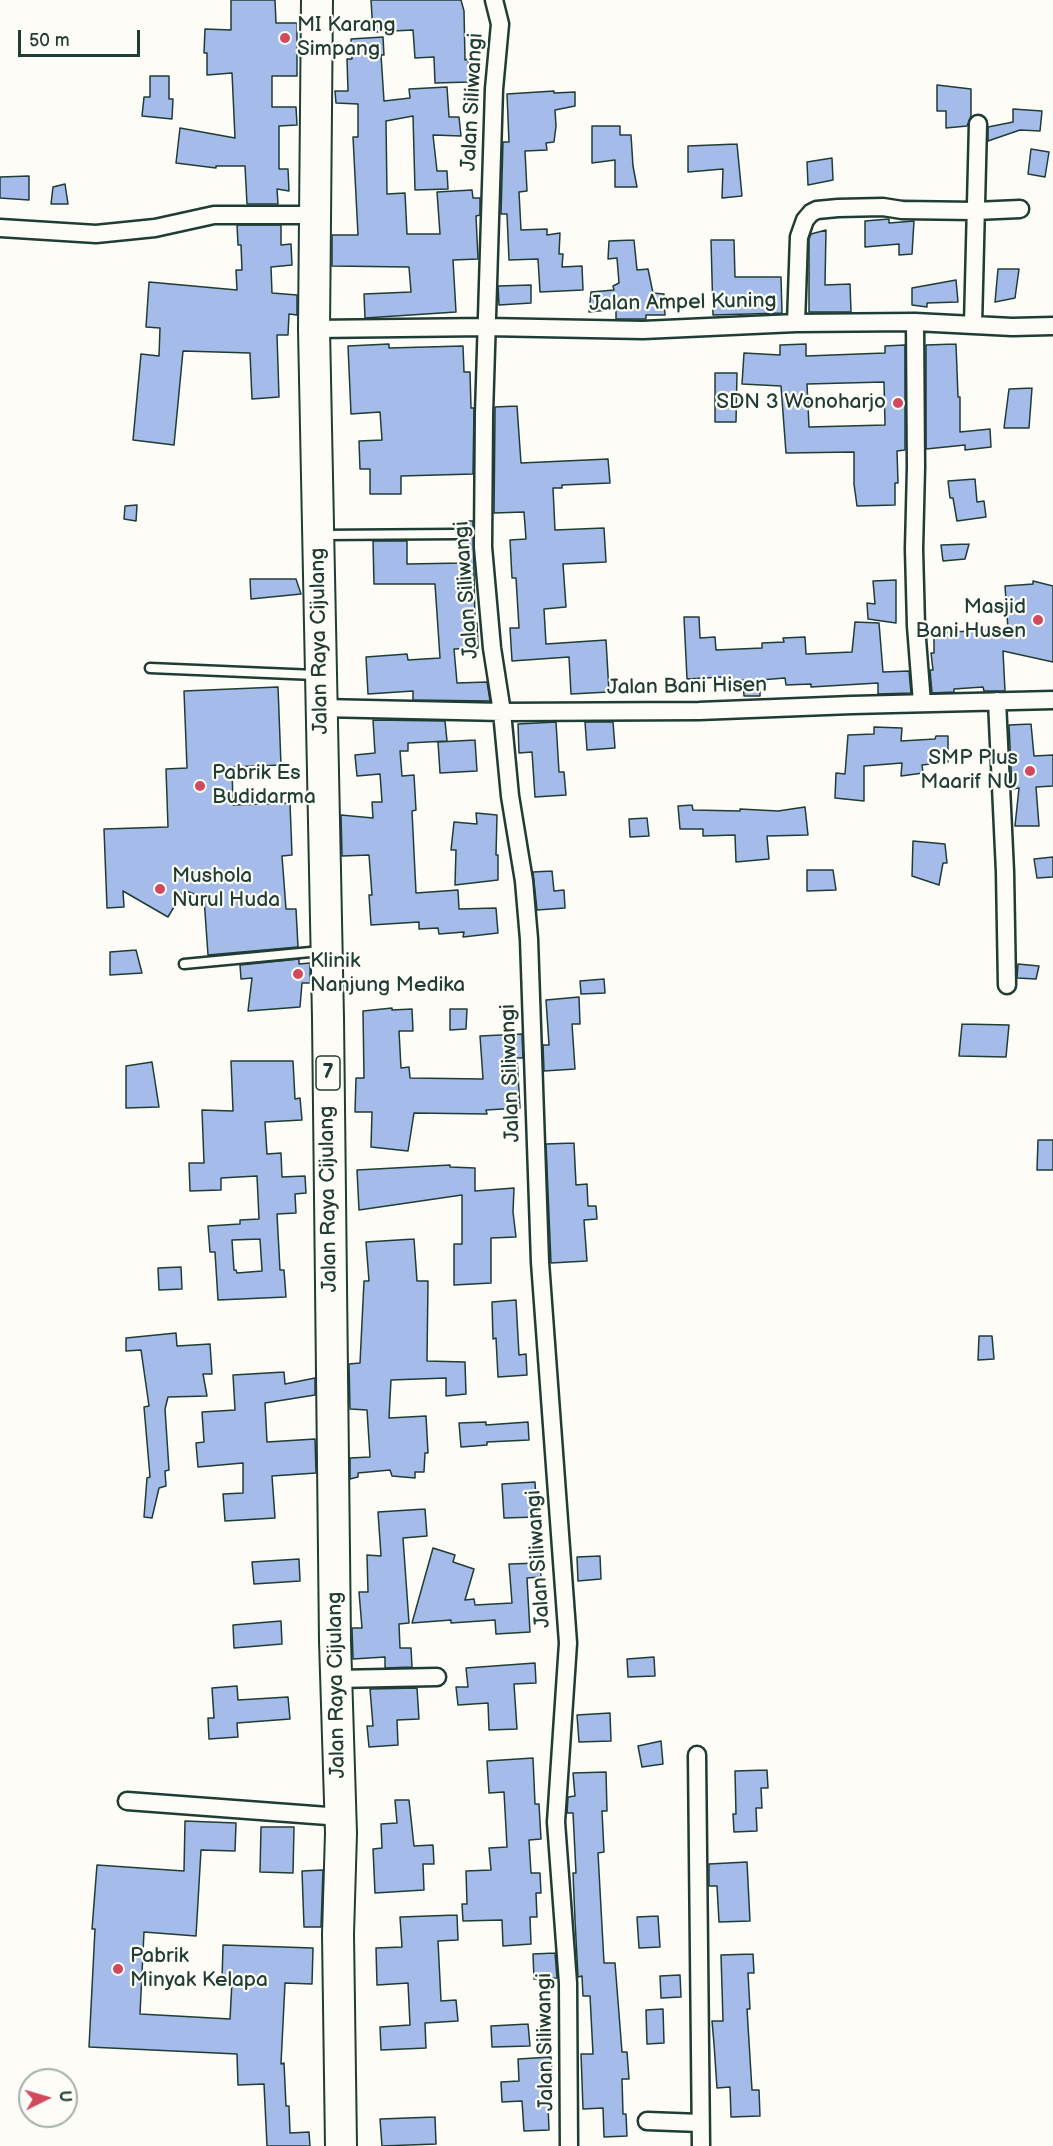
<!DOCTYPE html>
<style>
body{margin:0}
#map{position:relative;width:1053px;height:2146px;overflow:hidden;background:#fdfcf7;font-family:"Balsamiq Sans",sans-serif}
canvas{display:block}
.north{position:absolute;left:18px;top:2068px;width:60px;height:60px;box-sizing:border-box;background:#fdfcf7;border:2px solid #a4b0a9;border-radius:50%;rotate:85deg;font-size:16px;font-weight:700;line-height:24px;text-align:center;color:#1f3d34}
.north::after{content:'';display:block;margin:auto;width:21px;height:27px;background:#d1495b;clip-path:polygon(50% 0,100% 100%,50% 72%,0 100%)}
.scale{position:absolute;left:18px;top:30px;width:122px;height:27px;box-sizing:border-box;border:3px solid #1f3d34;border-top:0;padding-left:8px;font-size:18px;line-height:21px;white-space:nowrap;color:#1f3d34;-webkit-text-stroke:4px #fdfcf7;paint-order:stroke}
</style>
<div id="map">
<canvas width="1053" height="2146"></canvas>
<div class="north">U</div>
<div class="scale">50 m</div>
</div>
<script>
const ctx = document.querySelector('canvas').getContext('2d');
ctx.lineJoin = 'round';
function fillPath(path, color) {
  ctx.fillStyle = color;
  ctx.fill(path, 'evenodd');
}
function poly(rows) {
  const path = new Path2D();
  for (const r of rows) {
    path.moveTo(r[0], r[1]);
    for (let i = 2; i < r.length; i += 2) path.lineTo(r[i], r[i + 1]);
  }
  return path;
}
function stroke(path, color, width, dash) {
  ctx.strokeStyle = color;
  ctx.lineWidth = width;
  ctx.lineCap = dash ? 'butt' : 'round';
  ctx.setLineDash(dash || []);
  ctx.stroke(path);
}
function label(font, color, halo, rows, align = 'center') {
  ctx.font = font + ' "Balsamiq Sans",sans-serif';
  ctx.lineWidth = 4.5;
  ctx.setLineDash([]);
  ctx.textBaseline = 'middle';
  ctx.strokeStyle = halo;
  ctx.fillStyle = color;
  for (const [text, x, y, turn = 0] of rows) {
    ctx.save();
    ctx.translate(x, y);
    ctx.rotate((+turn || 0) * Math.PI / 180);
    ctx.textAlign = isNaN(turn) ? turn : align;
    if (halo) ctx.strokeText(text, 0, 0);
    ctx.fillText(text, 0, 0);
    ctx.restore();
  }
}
const building = poly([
 [231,0,275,0,276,23,297,23,297,76,272,76,272,107,296,107,297,125,279,126,279,169,288,169,289,191,277,189,278,204,247,204,245,166,216,166,216,168,176,163,180,128,235,138,232,73,207,75,207,53,204,53,205,29,231,30,231,0],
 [371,0,461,0,464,11,465,60,468,59,470,82,435,83,434,57,415,58,413,30,373,32,371,0],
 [383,37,384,55,381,55,384,101,410,98,409,89,447,87,449,117,459,117,461,136,433,135,437,171,447,171,448,189,415,190,413,116,386,121,387,194,405,193,407,234,440,234,437,192,472,190,473,198,480,198,480,215,476,216,478,259,453,260,456,312,365,318,364,294,411,292,409,267,332,266,332,235,358,235,353,137,358,137,358,104,336,103,335,91,348,91,347,59,352,59,351,39,383,37],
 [150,76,169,76,169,99,173,99,172,119,142,116,144,97,150,97,150,76],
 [937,85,971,89,971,116,967,126,946,128,946,111,937,111,937,85],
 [554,91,554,93,575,92,575,106,555,110,556,126,554,142,546,143,547,150,525,151,527,191,519,192,521,230,547,229,547,235,560,233,559,254,563,254,562,267,582,266,583,290,540,292,538,259,509,260,507,214,501,214,503,142,509,142,507,94,554,91],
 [1013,109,1042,111,1040,131,1020,130,988,141,988,127,1013,122,1013,109],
 [592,126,620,126,620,135,631,135,633,166,637,187,615,187,615,160,592,163,592,126],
 [737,144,742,196,722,198,723,169,688,172,688,146,737,144],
 [1031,149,1049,152,1045,177,1028,174,1031,149],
 [832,158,833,180,808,185,807,162,832,158],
 [29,176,29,200,0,198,0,177,29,176],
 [65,184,68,204,51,204,53,187,65,184],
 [889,219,889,223,914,221,912,254,899,255,899,244,865,247,865,221,889,219],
 [237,225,281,225,281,245,291,244,292,265,271,267,272,293,297,295,297,315,289,314,288,335,277,335,279,397,252,399,250,353,183,351,174,445,133,440,141,354,159,356,160,328,146,327,149,282,237,290,236,270,242,270,241,245,238,245,237,225],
 [826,230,825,285,850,284,851,312,809,312,809,239,811,234,826,230],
 [634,240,637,270,648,269,653,293,664,294,665,315,646,315,646,319,616,319,616,309,589,312,591,292,614,290,613,286,619,283,617,258,608,259,609,241,634,240],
 [711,240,734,240,735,277,781,277,782,313,713,315,711,240],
 [998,269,1019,269,1015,298,995,302,998,269],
 [956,280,958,302,927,303,927,307,912,305,912,288,956,280],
 [531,285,531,303,499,305,498,286,531,285],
 [389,344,389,348,463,346,464,372,470,372,471,408,474,408,473,474,401,476,401,494,370,494,370,469,360,469,359,441,382,440,380,412,351,414,348,346,389,344],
 [806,344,806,356,885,353,885,346,905,345,905,450,897,451,898,483,895,483,895,505,857,506,854,484,854,452,786,453,781,386,742,384,744,353,780,355,780,345,806,344],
 [884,382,885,425,809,427,807,384,884,382],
 [956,344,958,397,960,397,960,432,990,429,991,447,965,450,965,445,926,449,926,345,956,344],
 [715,373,737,373,736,422,715,422,715,373],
 [1032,388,1029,428,1004,428,1009,389,1032,388],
 [517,406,521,463,608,459,610,483,562,485,562,488,553,488,555,530,604,528,606,562,563,564,566,607,544,609,546,644,606,640,609,692,571,694,569,657,512,661,510,628,519,628,516,578,512,578,510,540,526,539,524,512,494,513,495,414,495,407,517,406],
 [975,479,977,502,984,501,986,517,957,521,953,498,950,498,948,481,975,479],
 [137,505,136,521,124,519,125,506,137,505],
 [462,521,473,521,475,623,477,623,478,648,454,649,457,683,487,682,490,701,413,700,413,691,368,694,366,657,407,654,408,660,440,658,435,584,374,584,373,541,407,541,407,564,463,563,462,521],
 [969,544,965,559,943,561,941,545,969,544],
 [250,579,296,579,301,594,251,599,250,579],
 [896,580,896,623,868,619,867,603,875,604,873,581,896,580],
 [1033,581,1053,586,1053,662,1003,651,1005,691,984,691,983,687,954,689,954,692,932,693,930,670,933,670,931,653,934,653,934,633,1008,629,1005,586,1033,584,1033,581],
 [684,617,699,617,700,638,715,637,716,650,762,648,762,643,784,642,783,638,805,637,806,654,852,652,855,622,879,623,883,672,909,671,911,693,878,694,878,683,811,687,811,684,786,685,785,678,760,680,760,696,744,696,743,680,723,681,723,677,687,679,684,617],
 [278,687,281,765,232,767,233,805,290,803,292,855,282,856,286,909,296,909,298,947,208,955,204,898,184,890,168,917,123,891,124,907,107,908,104,829,168,827,166,769,187,768,184,691,278,687],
 [373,720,445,721,447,741,408,743,408,751,400,751,402,776,414,775,416,810,412,811,416,893,458,890,459,909,496,908,498,933,463,937,464,932,439,934,438,928,419,929,419,922,371,925,369,895,372,895,369,855,342,856,341,815,373,818,372,802,382,802,380,774,357,776,355,755,375,753,373,720],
 [556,722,559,772,564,772,566,795,535,797,532,752,519,753,518,724,556,722],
 [585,722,613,722,615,748,587,750,585,722],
 [1031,724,1034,756,1053,755,1053,786,1036,787,1039,826,1015,826,1019,788,1012,789,1009,725,1031,724],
 [874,727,902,728,901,741,935,739,936,736,948,736,948,762,922,765,923,773,901,776,902,763,864,766,864,801,835,798,836,773,845,774,848,735,874,734,874,727],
 [475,740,477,771,440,773,438,742,475,740],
 [692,805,693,810,740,811,740,809,778,811,805,807,808,835,767,836,769,859,736,862,735,835,703,836,703,829,680,829,678,806,692,805],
 [476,813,497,815,496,855,498,855,498,880,455,885,456,850,451,850,454,822,477,824,476,813],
 [647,818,649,836,630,837,629,819,647,818],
 [913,841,945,844,947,863,943,863,939,885,912,876,913,841],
 [1053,857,1053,877,1037,878,1034,859,1053,857],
 [807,870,833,870,836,890,807,891,807,870],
 [552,871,554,891,564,890,565,908,537,910,533,872,552,871],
 [136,950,142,973,110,975,110,952,136,950],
 [299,959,299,964,310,963,310,983,302,983,300,1007,248,1011,252,978,241,979,240,965,299,959],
 [1018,964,1039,966,1036,979,1017,978,1018,964],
 [604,979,605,993,581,994,580,981,604,979],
 [579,997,580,1024,572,1024,575,1069,544,1071,543,1045,549,1045,546,1000,579,997],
 [392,1008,392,1010,412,1009,413,1031,399,1031,401,1068,409,1067,410,1078,483,1079,480,1036,522,1034,523,1058,517,1058,520,1108,486,1110,487,1114,414,1113,408,1151,371,1147,372,1112,355,1112,356,1078,364,1078,363,1011,392,1008],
 [450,1009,467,1009,466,1029,450,1030,450,1009],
 [962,1024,1009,1025,1006,1057,959,1056,962,1024],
 [231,1061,293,1061,295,1099,300,1098,302,1120,265,1122,267,1154,281,1153,282,1177,305,1176,306,1193,295,1194,296,1213,277,1214,280,1270,284,1270,286,1297,218,1300,215,1252,210,1252,208,1226,240,1224,240,1220,259,1219,257,1176,221,1178,221,1190,190,1191,189,1163,204,1163,202,1110,233,1111,231,1061],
 [260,1239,262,1271,237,1273,236,1270,234,1270,232,1240,260,1239],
 [152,1062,159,1107,126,1108,126,1066,152,1062],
 [1038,1140,1053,1140,1053,1170,1037,1170,1038,1140],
 [574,1143,576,1185,587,1184,588,1206,596,1206,597,1219,584,1220,587,1261,551,1263,546,1144,574,1143],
 [450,1165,450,1167,475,1168,475,1191,514,1188,513,1212,516,1237,491,1238,491,1283,454,1285,454,1244,462,1244,462,1195,359,1210,357,1170,450,1165],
 [414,1239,417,1281,428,1281,427,1361,465,1362,466,1394,446,1396,446,1378,391,1380,389,1418,426,1416,428,1453,425,1453,424,1472,415,1472,415,1478,392,1476,390,1470,358,1473,358,1477,350,1479,350,1458,370,1457,367,1410,350,1409,349,1364,360,1363,364,1281,369,1281,366,1242,414,1239],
 [181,1267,182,1289,159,1290,158,1268,181,1267],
 [516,1300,519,1355,526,1354,527,1375,498,1377,496,1338,493,1339,492,1302,516,1300],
 [176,1333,177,1346,210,1344,212,1374,203,1374,207,1396,168,1397,165,1409,169,1470,165,1471,166,1486,159,1488,152,1518,144,1517,147,1478,150,1477,144,1407,149,1406,141,1350,126,1351,126,1338,176,1333],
 [979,1336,992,1336,994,1359,978,1360,979,1336],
 [284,1372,285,1384,315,1378,315,1395,265,1403,267,1442,315,1439,316,1473,272,1476,275,1518,225,1521,223,1494,243,1493,243,1463,198,1467,196,1443,204,1442,202,1412,235,1410,233,1375,284,1372],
 [486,1422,486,1425,528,1422,529,1440,487,1442,487,1445,461,1447,459,1423,486,1422],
 [535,1482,537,1517,504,1518,502,1484,535,1482],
 [425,1509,427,1536,403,1538,409,1623,399,1624,400,1648,411,1648,412,1667,385,1668,385,1657,353,1659,352,1628,362,1628,359,1592,368,1592,367,1555,381,1556,378,1512,425,1509],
 [433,1548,455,1555,453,1562,474,1569,465,1600,474,1599,475,1605,512,1603,509,1564,540,1563,541,1577,527,1578,530,1632,496,1634,495,1620,451,1623,451,1620,412,1623,433,1548],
 [600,1556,601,1579,578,1581,577,1557,600,1556],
 [299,1559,300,1581,254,1584,252,1562,299,1559],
 [281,1621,282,1644,234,1648,233,1625,281,1621],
 [654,1657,655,1676,628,1677,627,1659,654,1657],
 [535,1663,536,1683,514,1684,517,1729,489,1730,488,1703,458,1705,456,1687,468,1687,466,1668,535,1663],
 [237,1686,238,1700,288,1697,290,1719,237,1723,238,1737,209,1739,208,1718,214,1718,212,1688,237,1686],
 [417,1688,419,1719,397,1720,398,1745,369,1747,367,1726,373,1726,370,1689,417,1688],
 [610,1713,611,1741,579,1742,577,1715,610,1713],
 [661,1741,663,1764,642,1767,638,1746,661,1741],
 [533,1758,535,1804,539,1804,541,1839,529,1840,531,1873,540,1873,541,1893,536,1893,537,1917,530,1917,531,1944,503,1946,502,1920,463,1921,462,1904,467,1904,466,1871,491,1870,489,1848,507,1847,504,1792,489,1793,487,1761,533,1758],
 [767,1770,768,1788,761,1788,762,1808,756,1808,757,1831,734,1832,733,1814,736,1814,735,1771,767,1770],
 [606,1772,607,1811,602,1811,604,1852,598,1853,604,1963,615,1963,622,2052,627,2052,629,2079,622,2079,623,2114,626,2114,627,2136,604,2137,603,2108,583,2109,581,2054,593,2054,590,1996,583,1996,582,1976,578,1977,575,1920,573,1873,576,1873,573,1813,567,1813,568,1797,575,1796,573,1773,606,1772],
 [395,1800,409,1800,414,1846,433,1845,434,1864,423,1864,424,1890,375,1893,373,1849,382,1848,381,1824,397,1823,395,1800],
 [185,1821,236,1823,235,1851,201,1850,196,1936,144,1932,140,2014,230,2019,232,1981,222,1981,223,1945,313,1948,312,1984,285,1983,281,2064,284,2063,286,2106,289,2106,290,2133,309,2132,310,2146,267,2146,264,2084,238,2085,237,2054,89,2047,95,1929,92,1929,97,1865,184,1871,185,1821],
 [261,1827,294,1827,293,1873,260,1872,261,1827],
 [747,1862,750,1921,719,1922,717,1886,709,1886,709,1864,747,1862],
 [323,1870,321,1927,304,1927,302,1871,323,1870],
 [457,1915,458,1940,438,1941,441,2001,456,2000,458,2021,425,2023,426,2048,381,2050,380,2027,410,2025,408,1983,377,1985,376,1948,402,1947,400,1917,457,1915],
 [658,1916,660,1947,639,1948,637,1917,658,1916],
 [555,1953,557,1978,534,1979,533,1954,555,1953],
 [753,1954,754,1973,748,1973,750,2009,747,2009,752,2090,759,2090,760,2116,731,2117,730,2087,717,2088,714,2044,712,2021,723,2021,721,1955,753,1954],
 [680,1975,681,1997,661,1998,660,1976,680,1975],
 [663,2009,664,2043,647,2044,646,2010,663,2009],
 [528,2024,530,2046,492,2047,491,2026,528,2024],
 [551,2057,552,2075,542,2076,543,2105,548,2105,549,2130,524,2131,522,2101,502,2102,501,2082,519,2081,518,2059,551,2057],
 [435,2117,436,2144,382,2146,380,2119,435,2117]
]);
fillPath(building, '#a5bbe9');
stroke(building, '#1f3d34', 1.5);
const lane = poly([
 [322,535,457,534],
 [150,668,315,675],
 [184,964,321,951]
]);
const street = poly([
 [494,0,500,24,494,89,484,414,483,547,492,648,502,712,510,796,524,881,529,939,540,1262,568,1643,556,1822,568,1983,569,2146],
 [0,228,96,234,155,228,214,215,317,215],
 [915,322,916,467,914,549,916,626,922,703],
 [796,323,799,237,805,220,811,213,817,210,838,208,883,207,902,210,975,211,1020,209],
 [973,325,978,124],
 [314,329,487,327,643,330,796,323,915,322,1012,327,1053,326],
 [997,701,1005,872,1007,985],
 [322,708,502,712,699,711,852,705,1053,700],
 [336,1679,437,1677],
 [697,1755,701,2146],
 [127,1801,341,1817],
 [647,2121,700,2123]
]);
const highway = poly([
 [317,0,314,329,328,1018,335,1641,341,1833,338,1934,341,2146]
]);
stroke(lane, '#1f3d34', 13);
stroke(street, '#1f3d34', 21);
stroke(highway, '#1f3d34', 34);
stroke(lane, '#fdfcf7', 8);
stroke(street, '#fdfcf7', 16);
stroke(highway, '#fdfcf7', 30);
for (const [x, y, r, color] of [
 [285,38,6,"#d1495b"],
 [898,403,6,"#d1495b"],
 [1038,620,6,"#d1495b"],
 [1030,771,6,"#d1495b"],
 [200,786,6,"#d1495b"],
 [160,889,6,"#d1495b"],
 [298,974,6,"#d1495b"],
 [118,1969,6,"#d1495b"]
]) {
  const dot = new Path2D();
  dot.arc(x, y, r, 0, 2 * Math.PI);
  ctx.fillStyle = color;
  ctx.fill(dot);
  stroke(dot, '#fdfcf7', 2);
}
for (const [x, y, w] of [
 [328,1073,24]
]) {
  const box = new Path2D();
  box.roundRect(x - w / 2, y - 17, w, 34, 4.5);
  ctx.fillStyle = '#fdfcf7';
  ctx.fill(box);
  stroke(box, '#1f3d34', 1.5);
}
label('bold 20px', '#1f3d34', null, [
 ["7",328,1073]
]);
label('21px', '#1f3d34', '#fdfcf7', [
 ["MI Karang",297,26],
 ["Simpang",297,50],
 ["SDN 3 Wonoharjo",886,403,"right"],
 ["Masjid",1026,608,"right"],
 ["Bani Husen",1026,632,"right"],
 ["SMP Plus",1018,759,"right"],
 ["Maarif NU",1018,783,"right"],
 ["Pabrik Es",212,774],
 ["Budidarma",212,798],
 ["Mushola",172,877],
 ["Nurul Huda",172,901],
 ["Klinik",310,962],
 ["Nanjung Medika",310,986],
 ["Pabrik",130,1957],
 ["Minyak Kelapa",130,1981]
], 'left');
label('21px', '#1f3d34', '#fdfcf7', [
 ["Jalan Siliwangi",473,102,-87],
 ["Jalan Ampel Kuning",683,303,-1],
 ["Jalan Siliwangi",467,590,-94],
 ["Jalan Raya Cijulang",320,641,-91],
 ["Jalan Bani Hisen",687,687,-1],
 ["Jalan Siliwangi",511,1073,-92],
 ["Jalan Raya Cijulang",329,1199,-91],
 ["Jalan Siliwangi",539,1559,-94],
 ["Jalan Raya Cijulang",337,1685,-91],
 ["Jalan Siliwangi",546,2042,-91]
]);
</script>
